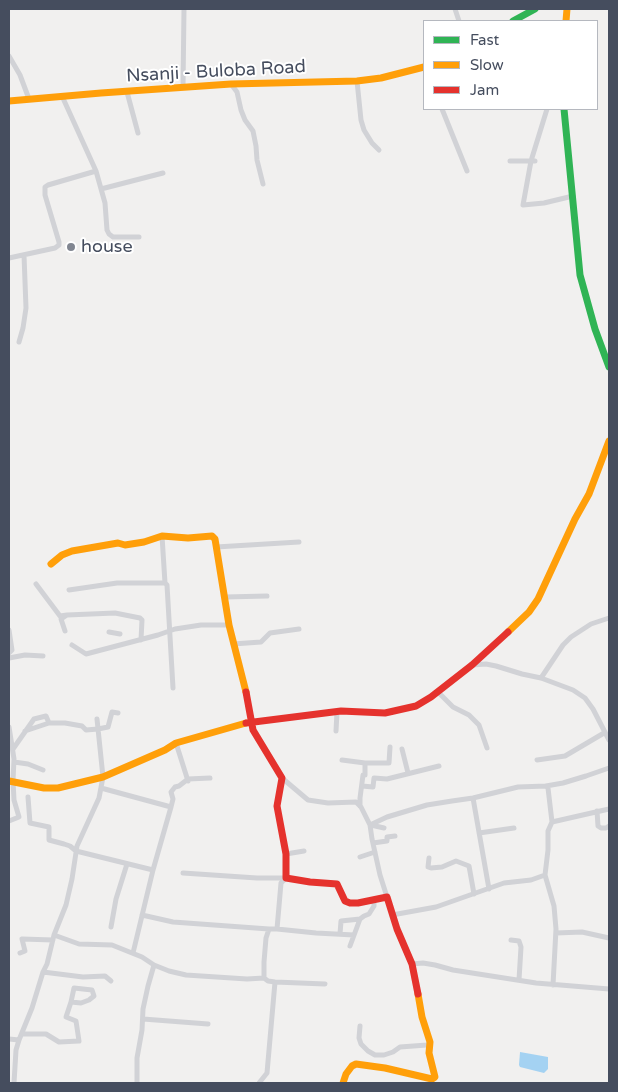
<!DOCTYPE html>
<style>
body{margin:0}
#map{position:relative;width:618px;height:1092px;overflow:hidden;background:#f1f0ef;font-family:"Varela Round",sans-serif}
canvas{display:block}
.frame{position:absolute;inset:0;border:10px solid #454d5e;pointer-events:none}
.legend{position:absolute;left:423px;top:20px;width:175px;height:90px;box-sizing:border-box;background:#fff;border:1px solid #b5b8bf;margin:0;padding:6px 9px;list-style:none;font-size:15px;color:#454d5e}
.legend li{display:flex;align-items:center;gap:10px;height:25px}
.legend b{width:25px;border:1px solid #b5b8bf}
</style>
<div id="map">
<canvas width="618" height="1092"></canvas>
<div class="frame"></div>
<ul class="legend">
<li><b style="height:6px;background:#30b455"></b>Fast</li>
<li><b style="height:6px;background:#ff9f0a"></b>Slow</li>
<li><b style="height:6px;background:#e5322d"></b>Jam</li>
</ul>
</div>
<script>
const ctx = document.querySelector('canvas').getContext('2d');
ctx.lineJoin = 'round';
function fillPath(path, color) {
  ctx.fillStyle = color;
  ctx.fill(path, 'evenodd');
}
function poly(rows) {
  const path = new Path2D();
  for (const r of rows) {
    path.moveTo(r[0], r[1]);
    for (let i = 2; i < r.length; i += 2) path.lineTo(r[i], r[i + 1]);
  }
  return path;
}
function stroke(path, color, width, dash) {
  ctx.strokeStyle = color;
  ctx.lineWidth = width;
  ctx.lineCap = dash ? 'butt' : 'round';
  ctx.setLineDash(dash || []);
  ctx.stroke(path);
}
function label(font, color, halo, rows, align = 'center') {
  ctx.font = font + ' "Varela Round",sans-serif';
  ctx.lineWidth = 4;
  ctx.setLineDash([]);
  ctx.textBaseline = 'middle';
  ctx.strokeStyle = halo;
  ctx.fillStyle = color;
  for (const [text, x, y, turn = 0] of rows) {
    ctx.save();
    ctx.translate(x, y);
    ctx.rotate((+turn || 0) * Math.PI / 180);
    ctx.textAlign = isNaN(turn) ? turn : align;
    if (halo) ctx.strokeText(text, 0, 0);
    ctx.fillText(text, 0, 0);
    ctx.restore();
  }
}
fillPath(poly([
 [520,1052,548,1057,548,1069,544,1073,520,1067,519,1065]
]), '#a4d2f2');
stroke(poly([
 [455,9,459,21],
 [9,56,20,75,29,99],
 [357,81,361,120,364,130,372,143,379,150],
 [231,84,237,92,241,110,245,120,253,131,256,146,257,160,263,184],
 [183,87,184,9],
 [127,92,138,133],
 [62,96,96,171,105,203,107,230,109,234,113,237,139,237],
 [442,109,467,171],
 [547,109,531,161,523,205,544,203,573,196],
 [510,161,535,161],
 [101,189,163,173],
 [9,258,55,248,59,245,59,242,45,195,45,187,48,185,96,171],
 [19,342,23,328,26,308,24,255],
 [162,536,165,583],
 [216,547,299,542],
 [36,584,60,616,67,615,61,619,65,631],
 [69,590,117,583,165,583,167,585,173,688],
 [225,597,267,596],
 [67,615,115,613,140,618,142,620,141,640],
 [9,630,12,650,9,653],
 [109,632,120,634],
 [233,644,261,642,270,633,299,629],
 [72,645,86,654,158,635,175,629,201,625,229,625],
 [9,658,25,655,43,656],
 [472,665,486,664,496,666,522,674,541,678,573,690,585,698,593,709,609,740],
 [541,678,563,645,571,637,591,624,609,618],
 [438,692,453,707,469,715,479,725,487,748],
 [9,727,14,759,13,781,14,800,19,817,9,821],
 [25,731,49,723,65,723,82,726,86,730,98,729,108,727,112,712,118,713],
 [336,731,337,712],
 [176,743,188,781],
 [13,749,34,719,46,716,49,723],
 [402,749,408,773],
 [342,760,365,763,365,775,363,775,360,798,360,806],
 [537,760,565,756,604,733],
 [14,762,28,764,43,770],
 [365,763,389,763,390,747],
 [282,778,308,800,328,803,356,802,361,807,370,825,372,839,380,875,387,897],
 [362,786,373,787,374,778,387,779,439,766],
 [546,786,563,783,586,776,609,768],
 [101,788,171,807,153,870,133,953],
 [28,797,30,823,49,827,49,840,64,844,70,846,76,851,153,870],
 [473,798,489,889],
 [171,807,173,799,171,792,175,787,179,786,188,779,210,778],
 [597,811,598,826,601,828,606,828,609,826],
 [552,822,609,809],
 [370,825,387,817,427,805,452,801,473,798,518,787,546,786,548,788,552,822,548,831,548,850,545,875,554,906,556,929,553,985],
 [371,825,384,828],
 [479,833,514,828],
 [373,843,387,841,387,837,395,836],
 [286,854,304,851],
 [360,857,375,852],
 [429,858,428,867,431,868,442,867,456,861,469,866,474,894],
 [183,873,257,878,286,878],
 [142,915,173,922,269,929],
 [392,915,436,907,504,883,531,880,545,875],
 [111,927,116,899,127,864],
 [277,929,316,933,354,935],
 [556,933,582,932,609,938],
 [340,934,341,921,360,919,364,916,369,914,374,906,374,900],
 [54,935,79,944,112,945,142,957,154,965,148,986,143,1009,142,1030,137,1058,137,1083],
 [511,940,519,941,521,947,519,980],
 [350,946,360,919],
 [20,953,25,951,22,939,53,940],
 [412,964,423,963,435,965,453,970,536,983,609,989],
 [154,965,169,971,186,975,247,979,264,978,264,962,266,938,269,929,277,929,281,883,286,878],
 [43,972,83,977,105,976,111,981],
 [264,978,268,981,275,982,325,984],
 [143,1019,208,1024],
 [360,1026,359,1038,361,1044,368,1051,375,1055,384,1055,393,1052,400,1047,427,1045,430,1042],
 [22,1034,46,1034,59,1042,79,1041,76,1021,66,1017,71,1002,81,1003,89,1000,94,996,92,990,74,988,71,1002],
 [9,1039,19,1040],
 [14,1083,16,1050,19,1040,32,1008,43,972,47,964,54,935,66,905,72,879,77,846,99,798,103,777,97,719],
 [259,1083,267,1073,275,982]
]), '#d1d2d6', 5);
stroke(poly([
 [513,21,535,9],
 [564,109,580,275,595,329,609,367]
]), '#30b455', 7);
stroke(poly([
 [566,21,567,9],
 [9,101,101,93,231,84,357,81,381,78,424,67],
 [51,564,62,555,72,551,118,543,125,545,144,542,162,536,188,538,212,536,215,539,229,625,246,692],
 [508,632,529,612,538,599,575,519,589,494,609,441],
 [9,781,44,788,58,788,103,777,165,750,176,743,246,723],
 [343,1083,346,1074,352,1066,356,1064,385,1068,432,1079,435,1077,429,1053,430,1042,422,1017,418,994]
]), '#ff9f0a', 7);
stroke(poly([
 [246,692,253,730,282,778,277,806,286,854,286,878,310,882,337,884,345,901,350,903,358,903,387,897,397,929,412,964,418,994],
 [246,723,341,711,385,713,416,706,431,697,472,665,508,632]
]), '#e5322d', 7);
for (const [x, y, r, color] of [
 [71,247,5,"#818691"]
]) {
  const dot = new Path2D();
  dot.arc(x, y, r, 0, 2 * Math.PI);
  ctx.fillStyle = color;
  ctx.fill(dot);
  stroke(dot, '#fff', 2);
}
label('18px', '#454d5e', '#fff', [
 ["Nsanji - Buloba Road",216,72,-3]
]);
label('18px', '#454d5e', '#fff', [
 ["house",81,247]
], 'left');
</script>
